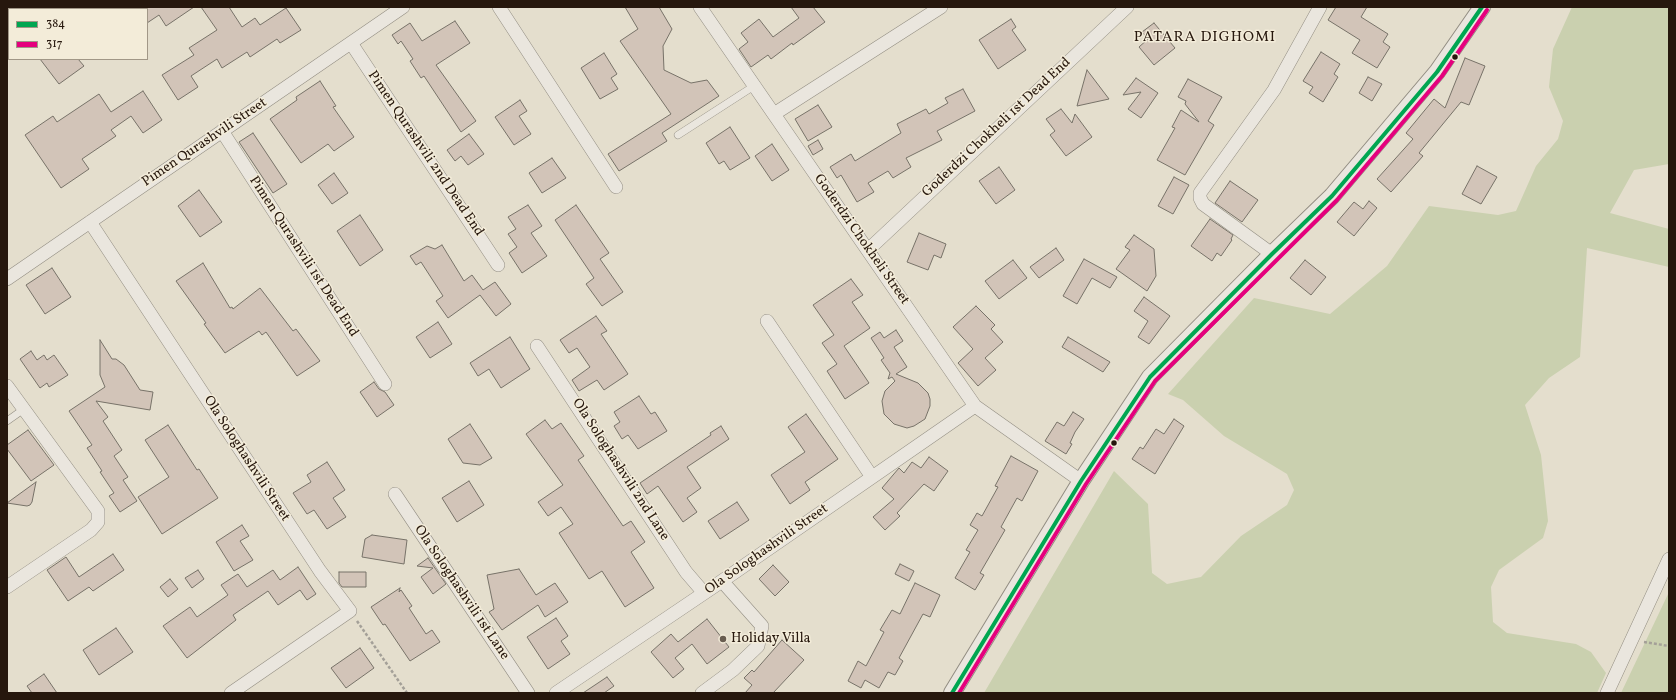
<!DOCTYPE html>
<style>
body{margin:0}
#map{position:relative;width:1676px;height:700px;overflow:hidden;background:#e4decd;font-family:Vollkorn,serif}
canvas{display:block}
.frame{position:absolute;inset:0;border:8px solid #26170d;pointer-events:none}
.legend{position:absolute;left:8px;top:8px;width:140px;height:52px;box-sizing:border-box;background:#f3ecd9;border:1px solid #a19787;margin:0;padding:5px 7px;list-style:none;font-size:12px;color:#26170d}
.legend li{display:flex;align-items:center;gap:8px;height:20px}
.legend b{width:20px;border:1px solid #a19787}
</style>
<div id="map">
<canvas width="1676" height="700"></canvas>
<div class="frame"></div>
<ul class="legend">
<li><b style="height:5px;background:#00a651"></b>384</li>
<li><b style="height:5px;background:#e5007d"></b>317</li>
</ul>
</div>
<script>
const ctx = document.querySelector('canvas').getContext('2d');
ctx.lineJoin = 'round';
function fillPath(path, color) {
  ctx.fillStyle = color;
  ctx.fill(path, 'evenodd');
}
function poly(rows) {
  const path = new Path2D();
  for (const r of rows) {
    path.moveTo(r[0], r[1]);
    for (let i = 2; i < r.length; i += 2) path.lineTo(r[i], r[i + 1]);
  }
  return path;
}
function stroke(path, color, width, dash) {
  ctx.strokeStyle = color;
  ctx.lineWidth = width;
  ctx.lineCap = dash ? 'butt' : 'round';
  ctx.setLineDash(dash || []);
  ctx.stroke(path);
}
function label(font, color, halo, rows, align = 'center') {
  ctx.font = font + ' Vollkorn,serif';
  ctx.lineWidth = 3;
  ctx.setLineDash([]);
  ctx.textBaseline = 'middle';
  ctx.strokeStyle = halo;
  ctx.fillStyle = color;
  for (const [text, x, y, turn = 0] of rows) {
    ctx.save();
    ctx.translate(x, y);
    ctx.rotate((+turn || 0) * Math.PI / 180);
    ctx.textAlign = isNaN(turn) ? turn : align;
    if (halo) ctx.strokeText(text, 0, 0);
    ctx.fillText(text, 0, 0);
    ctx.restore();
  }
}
fillPath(poly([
 [1572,7,1669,7,1669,164,1634,170,1610,213,1669,229,1669,267,1587,248,1580,357,1549,378,1525,405,1541,455,1548,521,1543,538,1499,570,1491,587,1493,622,1507,633,1576,644,1591,652,1606,673,1597,693,984,693,1114,471,1148,504,1152,573,1167,584,1201,577,1241,536,1287,505,1294,490,1287,474,1224,436,1183,400,1168,394,1254,298,1330,314,1387,266,1429,206,1498,215,1516,211,1536,166,1558,139,1563,121,1549,87,1553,49],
 [1669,592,1669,693,1621,693]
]), '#cad0af');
const building = poly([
 [147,7,194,7,166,26,159,15,147,23,147,7],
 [201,7,229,7,242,27,255,18,260,25,286,8,301,30,280,43,277,39,250,57,247,52,222,68,217,59,191,76,198,87,178,100,162,75,194,55,189,48,217,30,201,7],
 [625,7,659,7,672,29,663,46,664,70,691,83,707,80,719,96,662,133,667,141,619,171,608,154,671,114,620,41,638,29,625,7],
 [791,7,813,7,825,22,793,45,792,43,771,59,768,55,751,67,739,49,748,42,741,33,759,19,773,37,799,18,791,7],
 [1336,7,1367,7,1361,17,1388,34,1383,42,1390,47,1377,68,1352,53,1360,40,1328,20,1336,7],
 [1011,19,1016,27,1012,30,1026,50,998,69,979,40,1011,19],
 [455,21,470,43,436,65,476,121,461,132,424,76,421,78,410,61,413,59,401,41,398,44,392,35,410,23,422,41,455,21],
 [1154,23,1175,48,1154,65,1139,47,1148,39,1142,32,1154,23],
 [1321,52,1340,64,1334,74,1338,77,1323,102,1309,93,1313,87,1303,81,1321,52],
 [604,53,617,74,611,78,618,89,600,99,581,68,604,53],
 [1465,58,1485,66,1469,105,1461,102,1419,153,1423,156,1391,192,1377,179,1413,139,1406,133,1434,99,1445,108,1465,58],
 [40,59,78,59,84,66,59,84,40,59],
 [1087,70,1109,99,1077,106,1087,70],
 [1368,77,1382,84,1372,101,1359,93,1368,77],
 [1136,78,1158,93,1141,118,1128,109,1141,92,1123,95,1136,78],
 [1188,79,1222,97,1208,121,1214,125,1185,175,1157,160,1175,128,1172,127,1181,110,1199,122,1185,104,1186,101,1178,97,1188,79],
 [320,81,336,106,333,107,354,137,334,151,328,144,301,163,270,119,297,100,296,97,320,81],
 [963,89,975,111,937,131,942,140,906,158,911,167,893,178,888,171,868,183,874,192,857,202,841,175,837,178,830,167,851,154,855,161,901,133,897,124,926,109,929,114,948,103,945,98,963,89],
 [143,91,162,120,143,133,131,116,111,130,116,136,82,159,89,169,61,188,25,135,53,116,57,122,99,94,111,112,143,91],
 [520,100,527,111,519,116,531,134,514,145,495,117,520,100],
 [818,105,832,127,808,141,795,119,818,105],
 [1061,109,1072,123,1075,114,1092,137,1066,156,1050,135,1055,131,1046,119,1061,109],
 [730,127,750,158,730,170,724,161,719,164,706,143,730,127],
 [253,133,287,184,273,193,239,142,253,133],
 [469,134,484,154,468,165,461,156,455,161,447,150,469,134],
 [818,140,823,149,813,155,808,146,818,140],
 [772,144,789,170,772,181,755,156,772,144],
 [552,158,566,178,542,193,529,173,552,158],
 [1477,166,1497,177,1481,204,1462,194,1477,166],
 [999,167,1015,190,996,204,979,181,999,167],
 [334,173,348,193,332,204,318,185,334,173],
 [1174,177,1189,185,1173,214,1158,206,1174,177],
 [1230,181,1258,200,1242,222,1215,203,1230,181],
 [199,190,222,222,200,237,178,206,199,190],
 [1369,201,1377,208,1354,236,1337,222,1354,202,1363,209,1369,201],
 [528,205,542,226,531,233,547,256,522,273,509,253,517,247,508,234,516,229,508,217,528,205],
 [576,205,609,253,600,259,623,292,602,306,586,284,594,278,555,220,576,205],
 [360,215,383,250,360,266,337,231,360,215],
 [1210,219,1233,235,1231,239,1232,240,1221,256,1217,253,1212,261,1191,246,1210,219],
 [919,233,946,244,941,258,934,255,928,270,907,262,919,233],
 [1134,235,1154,249,1156,276,1147,291,1116,269,1130,250,1125,247,1134,235],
 [442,245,464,281,472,275,483,290,495,282,511,304,496,316,480,295,448,318,436,301,443,296,421,262,416,265,410,256,427,246,435,249,442,245],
 [1056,248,1064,260,1039,278,1030,267,1056,248],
 [1084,259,1117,277,1110,288,1092,278,1077,304,1063,296,1084,259],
 [1013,260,1027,278,999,299,985,281,1013,260],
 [1305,260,1326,277,1311,295,1290,278,1305,260],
 [203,263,230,308,232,307,233,309,260,288,293,331,296,329,320,361,297,376,266,332,262,335,259,331,225,353,204,324,206,323,176,281,203,263],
 [52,268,71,297,45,314,26,285,52,268],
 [851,279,863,295,852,302,870,328,844,346,869,383,845,399,827,371,837,364,822,343,834,335,813,305,851,279],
 [1144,297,1170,316,1149,344,1138,337,1148,321,1134,311,1144,297],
 [976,306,995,325,991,329,1003,342,985,358,996,370,978,386,958,363,973,349,953,327,976,306],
 [596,316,607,331,601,334,628,374,604,390,597,380,579,391,572,380,590,367,577,348,569,353,560,340,596,316],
 [438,322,452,344,430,358,416,337,438,322],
 [896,330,903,341,894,347,907,367,896,374,918,383,928,393,930,399,930,406,925,419,914,426,907,428,894,424,884,414,882,401,885,391,895,381,892,377,888,379,890,373,881,360,884,358,871,338,880,332,884,338,896,330],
 [510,337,530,369,501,388,489,369,478,376,470,363,510,337],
 [1068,337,1110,362,1103,372,1062,347,1068,337],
 [100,340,112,359,116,359,124,365,140,390,153,392,150,410,96,401,108,417,103,421,122,450,114,456,128,477,123,480,137,501,120,512,109,496,114,493,100,472,102,471,87,448,92,445,69,411,105,387,100,375,100,340],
 [31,351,37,360,44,355,47,360,54,355,68,375,49,387,47,383,40,388,20,359,31,351],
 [374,382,379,389,385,392,394,405,377,417,360,392,374,382],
 [639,396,651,414,655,412,667,431,638,449,628,435,622,439,614,426,620,422,614,412,639,396],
 [1073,412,1084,419,1075,432,1070,443,1072,444,1066,454,1045,441,1057,422,1064,426,1073,412],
 [806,414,838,459,805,482,810,490,790,504,771,475,805,452,788,427,806,414],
 [1174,419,1184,426,1155,474,1132,459,1140,447,1143,449,1156,429,1164,434,1174,419],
 [545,420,552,429,561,423,584,456,578,460,623,526,631,521,645,542,631,552,654,588,625,607,602,571,589,579,559,533,573,524,561,507,548,516,538,502,563,485,526,434,545,420],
 [470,424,492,458,480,465,463,463,448,439,470,424],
 [168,425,197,470,199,469,218,498,162,534,138,497,169,477,145,440,168,425],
 [721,426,729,439,687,467,701,488,687,498,697,512,683,522,658,486,647,494,640,483,711,435,710,433,721,426],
 [28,430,54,465,31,481,7,449,7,445,28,430],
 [1011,456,1038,471,1022,501,1017,498,1001,527,1005,530,980,573,984,575,975,590,955,578,970,552,966,550,978,530,970,525,977,513,982,516,998,487,995,486,1011,456],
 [929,457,948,471,934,491,924,484,897,513,900,516,885,530,873,517,894,499,882,488,899,468,904,473,912,462,921,468,929,457],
 [327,462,345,490,333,498,346,517,327,529,314,510,307,514,293,493,311,482,307,475,327,462],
 [469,481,484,505,457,522,442,498,469,481],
 [36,482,32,502,30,505,27,506,7,503,36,482],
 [737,502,749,520,720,539,708,521,737,502],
 [242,525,249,536,240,541,253,560,234,571,216,542,242,525],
 [372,535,407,540,404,564,362,557,365,539,372,535],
 [113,554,124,570,93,591,89,587,68,601,47,570,66,557,79,577,113,554],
 [428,558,446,584,433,594,421,577,433,568,417,566,428,558],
 [900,564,914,571,909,581,895,574,900,564],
 [773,565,789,582,775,596,759,579,773,565],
 [298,567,316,594,307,600,300,590,278,605,268,591,233,615,236,620,187,658,163,626,190,607,197,617,228,595,221,585,238,574,247,587,273,570,280,580,298,567],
 [519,569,536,595,555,583,568,602,545,617,538,605,502,630,489,612,494,609,487,575,519,569],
 [198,570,204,579,192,588,185,578,198,570],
 [339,572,366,572,366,587,342,587,339,583,339,572],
 [170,579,178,589,168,597,160,587,170,579],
 [915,583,940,595,930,617,923,614,899,658,903,661,895,675,888,672,879,688,865,680,861,688,848,681,858,661,866,666,884,632,880,630,892,610,900,614,915,583],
 [400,588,399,592,401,590,412,606,409,608,426,634,432,630,440,642,410,661,385,624,383,625,371,607,400,588],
 [556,618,568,636,561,641,570,654,548,669,527,637,556,618],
 [707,619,729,647,707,664,692,644,675,658,684,669,673,678,651,652,671,634,678,642,707,619],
 [116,628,133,652,99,675,83,650,116,628],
 [782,640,804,660,773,693,745,693,752,685,744,678,752,670,754,672,782,640],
 [360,648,374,668,346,688,331,668,360,648],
 [44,674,57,693,32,693,27,686,44,674],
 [607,677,614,686,604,693,583,693,607,677]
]);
fillPath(building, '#d2c4b8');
stroke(building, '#777268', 1);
const service = poly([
 [678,135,754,86],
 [7,421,24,409]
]);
const minor = poly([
 [499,7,616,187],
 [700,7,975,406,1081,481],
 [23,9,26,7],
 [7,20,9,19],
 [351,43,498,265],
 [774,114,941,7],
 [222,131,385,384],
 [90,222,320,571,350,611,231,693],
 [868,250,1127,7],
 [1272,254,1203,204,1200,198,1200,193,1274,90,1320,7],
 [7,279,403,7],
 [767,321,872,477],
 [537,346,686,572,704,593],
 [7,386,98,511,98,522,91,530,7,587],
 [395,494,528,693],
 [556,693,722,581,975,406],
 [702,693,733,670,758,646,762,626,722,581],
 [1607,693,1669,559]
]);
const tertiary = poly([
 [952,693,1081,481,1150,377,1272,254,1332,196,1437,72,1482,7]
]);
stroke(service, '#928d82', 8);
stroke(minor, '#928d82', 14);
stroke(tertiary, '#928d82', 18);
stroke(poly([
 [357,621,407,693],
 [1644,642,1669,646]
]), '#a4a098', 2.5, [3, 2]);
stroke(service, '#eae6de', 7);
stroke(minor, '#eae6de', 13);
stroke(tertiary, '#eae6de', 16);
stroke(poly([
 [952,693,1081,481,1150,377,1272,254,1332,196,1437,72,1482,7]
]), '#00a651', 4);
stroke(poly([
 [959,693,1086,484,1155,381,1337,200,1442,76,1487,10]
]), '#e5007d', 4);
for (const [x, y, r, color] of [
 [1455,57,3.5,"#26170d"],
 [1114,443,3.5,"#26170d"],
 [723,639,4,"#685d50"]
]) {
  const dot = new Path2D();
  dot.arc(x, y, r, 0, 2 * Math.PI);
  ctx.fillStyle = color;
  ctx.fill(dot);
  stroke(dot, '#f3ecd9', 1.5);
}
label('14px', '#26170d', '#f3ecd9', [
 ["Goderdzi Chokheli 1st Dead End",997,128,-43],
 ["Pimen Qurashvili Street",205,143,-34],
 ["Pimen Qurashvili 2nd Dead End",425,154,56],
 ["Goderdzi Chokheli Street",861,240,55],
 ["Pimen Qurashvili 1st Dead End",303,257,57],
 ["Ola Sologhashvili Street",246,459,57],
 ["Ola Sologhashvili 2nd Lane",620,470,57],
 ["Ola Sologhashvili Street",767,550,-35],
 ["Ola Sologhashvili 1st Lane",461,593,56]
]);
label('14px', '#26170d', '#f3ecd9', [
 ["Holiday Villa",731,639]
], 'left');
ctx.letterSpacing = '1px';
label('15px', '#26170d', '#f3ecd9', [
 ["PATARA DIGHOMI",1205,38]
]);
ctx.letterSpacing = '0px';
</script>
